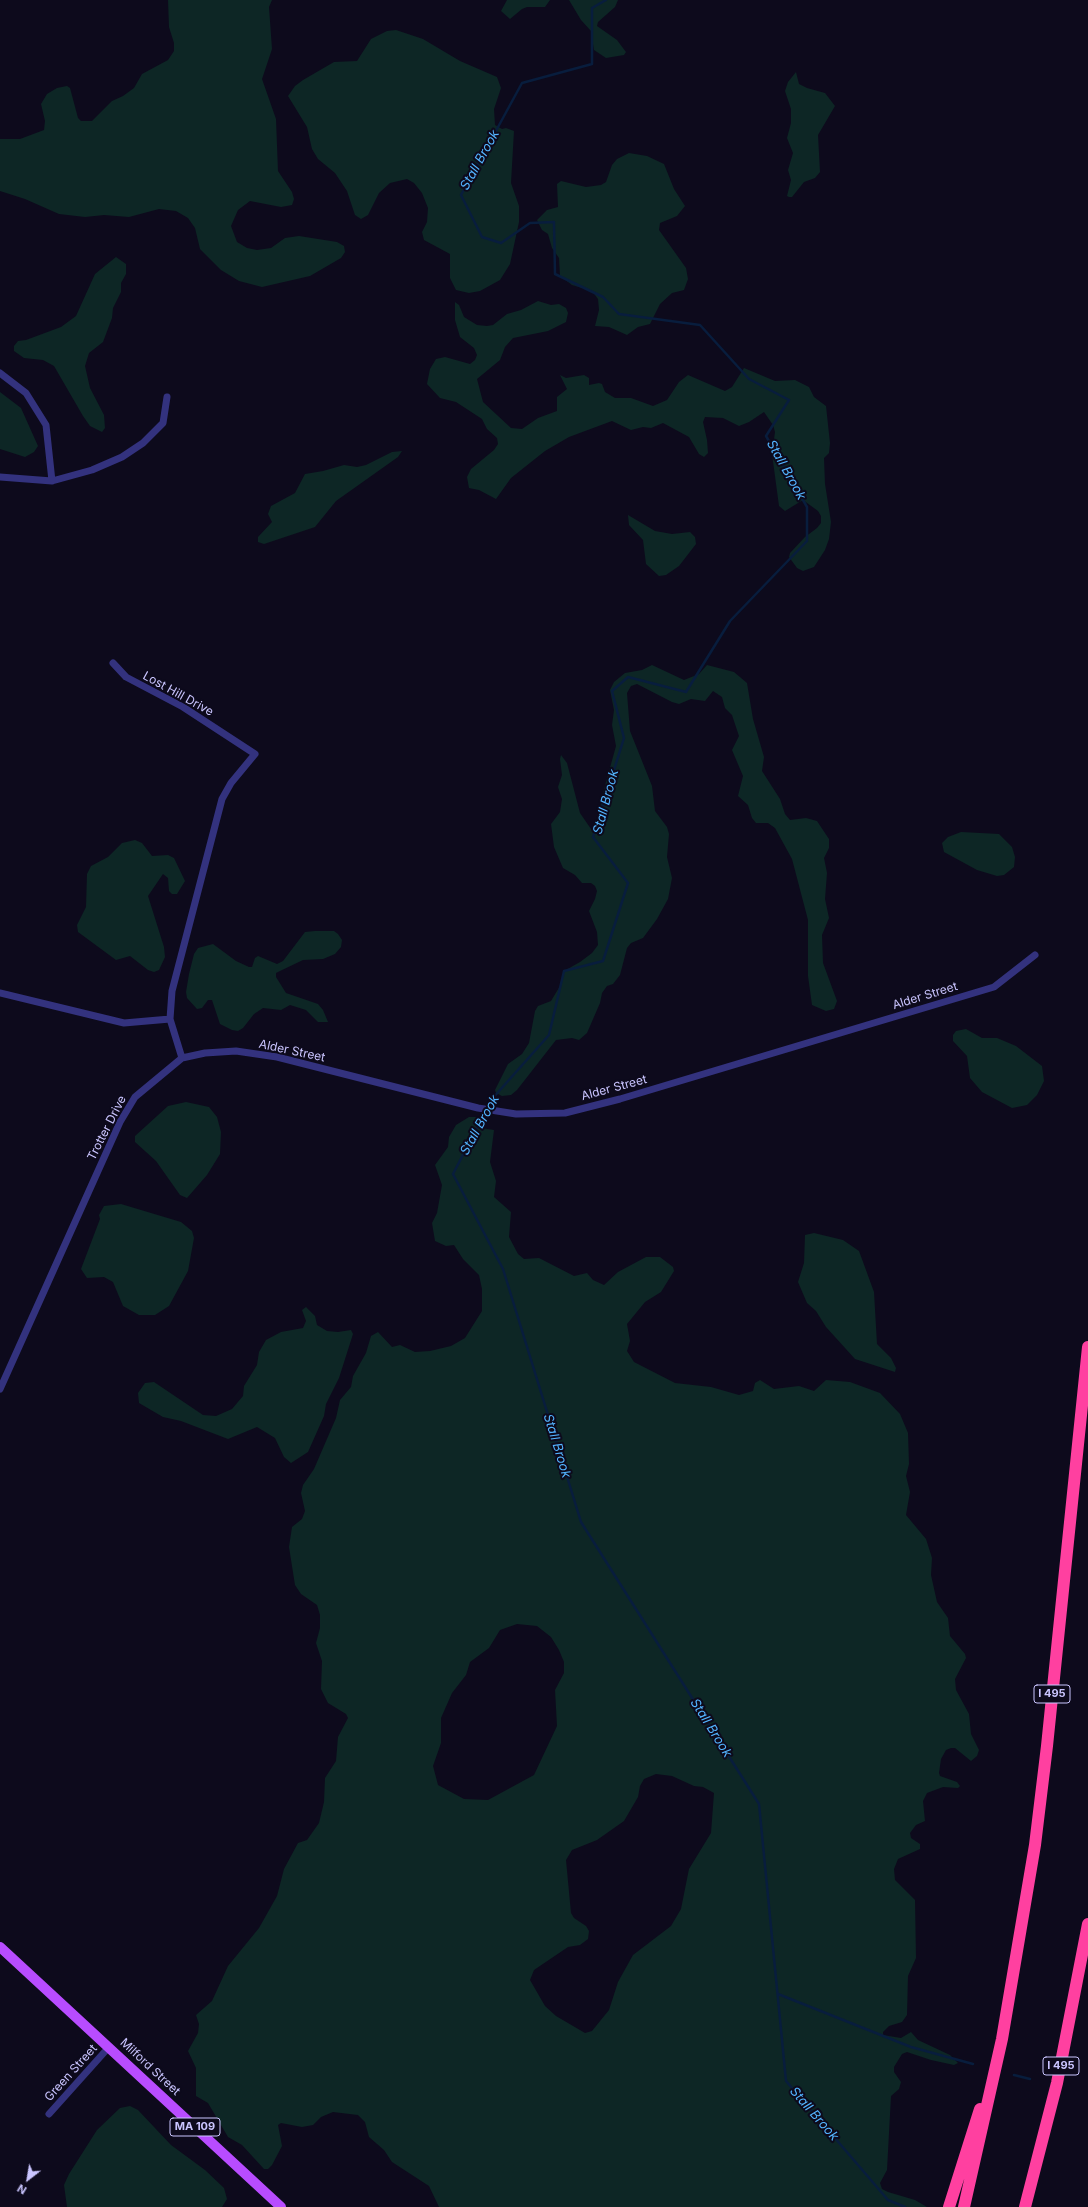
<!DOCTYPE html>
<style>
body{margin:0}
#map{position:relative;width:1088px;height:2207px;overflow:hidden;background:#0d0a1c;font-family:Inter,sans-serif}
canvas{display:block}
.north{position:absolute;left:8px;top:2159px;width:40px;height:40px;-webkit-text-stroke:3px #0d0a1c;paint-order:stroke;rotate:211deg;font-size:11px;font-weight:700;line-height:16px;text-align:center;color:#cac5ff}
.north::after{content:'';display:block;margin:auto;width:14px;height:18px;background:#cac5ff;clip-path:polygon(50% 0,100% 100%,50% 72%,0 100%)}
</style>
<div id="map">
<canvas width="1088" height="2207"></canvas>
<div class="north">N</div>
</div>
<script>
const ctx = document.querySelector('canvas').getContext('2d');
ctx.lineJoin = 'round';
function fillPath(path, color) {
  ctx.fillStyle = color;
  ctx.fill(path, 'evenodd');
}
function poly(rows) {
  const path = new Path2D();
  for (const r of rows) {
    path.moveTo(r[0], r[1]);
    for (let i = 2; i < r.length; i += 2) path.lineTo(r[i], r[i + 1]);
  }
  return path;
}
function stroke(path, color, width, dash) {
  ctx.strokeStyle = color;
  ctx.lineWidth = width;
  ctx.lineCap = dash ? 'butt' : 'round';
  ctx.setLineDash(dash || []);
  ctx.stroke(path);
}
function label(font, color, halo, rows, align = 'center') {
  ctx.font = font + ' Inter,sans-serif';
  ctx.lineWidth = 4;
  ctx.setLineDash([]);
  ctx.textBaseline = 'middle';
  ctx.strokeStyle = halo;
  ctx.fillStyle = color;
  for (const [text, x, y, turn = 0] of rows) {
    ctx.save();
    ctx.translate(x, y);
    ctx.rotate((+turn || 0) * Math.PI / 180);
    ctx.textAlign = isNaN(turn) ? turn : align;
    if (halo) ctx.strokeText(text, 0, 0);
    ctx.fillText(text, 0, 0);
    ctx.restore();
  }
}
fillPath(poly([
 [168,0,272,0,269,7,272,49,262,79,276,119,278,171,292,192,294,199,292,205,281,207,250,201,238,210,231,226,237,242,247,248,257,250,271,248,285,238,299,236,337,242,344,246,345,252,341,258,310,276,262,287,239,281,221,270,200,249,195,228,188,218,176,211,159,209,129,217,104,215,85,217,59,214,25,199,0,191,0,139,20,139,44,130,45,121,41,104,47,94,57,88,67,86,70,88,78,118,81,121,92,121,112,101,123,96,134,88,142,74,168,60,174,51,174,43,169,27],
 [507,0,550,0,545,7,527,7,522,9,510,19,501,11],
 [569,0,618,0,615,7,598,22,597,26,617,40,626,52,624,55,606,58,594,50,591,31,581,20],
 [396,30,423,39,460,61,497,77,501,88,494,109,495,125,502,129,506,128,514,131,511,183,519,206,519,222,510,264,500,280,480,291,469,293,456,290,450,278,450,254,424,240,422,232,427,222,428,208,422,193,414,183,407,179,390,183,379,193,368,215,361,219,355,215,347,191,335,173,318,159,312,149,307,127,288,96,295,86,303,80,334,62,357,61,371,39,387,31],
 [796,72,799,84,807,88,825,93,835,106,818,135,820,172,815,178,804,182,792,197,789,197,787,196,791,180,788,170,793,153,787,138,791,123,791,109,785,91,788,82],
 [629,153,647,156,664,164,674,189,685,206,677,216,660,223,659,230,686,268,688,279,684,290,672,293,660,304,650,324,638,327,627,335,609,327,595,326,599,310,598,299,592,291,572,285,560,276,559,258,552,248,548,234,542,230,537,220,547,210,558,207,557,184,561,181,586,187,601,185,606,182,612,165,617,159],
 [116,257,126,264,126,274,121,283,121,292,113,308,112,318,103,342,89,353,85,366,90,388,104,415,105,428,102,432,90,426,83,416,54,366,43,360,24,358,14,351,14,346,18,341,26,340,61,327,76,316,95,274],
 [538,301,551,305,559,304,566,308,568,313,566,322,548,331,513,338,505,347,500,360,477,379,483,402,511,428,522,429,538,418,557,411,557,397,567,389,560,375,566,378,584,375,589,378,589,385,599,383,602,384,605,392,615,398,631,398,653,406,667,400,679,382,688,375,725,391,732,387,744,368,775,381,795,380,809,387,814,397,826,406,830,443,829,453,824,458,825,484,831,522,829,539,825,550,814,567,803,571,797,568,789,557,790,553,805,537,817,528,821,523,821,516,818,511,803,500,785,511,779,506,772,454,775,432,773,425,764,412,749,422,739,426,723,418,705,417,703,422,707,440,708,453,704,457,699,454,689,437,663,423,651,428,643,427,631,430,612,421,569,437,545,451,511,478,496,499,479,490,469,488,467,477,471,469,494,450,498,444,497,438,487,429,482,419,456,402,440,398,427,384,430,369,436,359,445,357,470,364,475,360,477,355,474,348,460,337,455,320,455,302,459,305,464,317,477,325,487,326,493,325,507,314,521,310],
 [0,392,21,408,38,446,34,452,25,457,0,449],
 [402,451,398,457,336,501,315,527,264,544,258,542,258,537,272,522,268,514,271,506,295,493,305,474,323,471,344,465,357,467,366,465,392,452],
 [628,515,655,531,672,534,690,532,695,537,696,544,679,566,666,575,659,576,646,564,643,540,629,525],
 [652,665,684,680,699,674,707,665,734,672,747,683,753,719,764,757,762,771,780,799,785,814,790,820,806,818,817,821,829,839,829,848,824,858,827,873,825,899,829,918,822,935,823,963,837,1001,834,1009,826,1011,812,1005,808,976,808,920,792,859,775,828,768,823,756,823,752,818,748,805,738,796,743,776,732,750,739,736,732,715,725,708,722,697,713,691,705,701,691,699,679,704,672,702,637,684,631,686,627,693,630,731,652,786,655,811,667,827,669,834,667,857,672,878,668,899,657,919,643,938,631,943,627,948,620,975,613,984,607,986,602,993,600,1003,587,1033,579,1040,572,1038,556,1040,517,1090,511,1095,502,1096,496,1093,495,1090,508,1064,522,1054,529,1043,535,1011,538,1006,551,1001,560,986,564,971,580,962,592,953,598,945,597,932,589,911,595,899,597,891,595,886,591,883,582,883,575,875,563,868,554,847,551,824,560,812,562,799,558,787,562,775,560,759,561,755,567,763,580,813,591,829,598,835,600,833,601,800,616,746,612,725,614,710,610,690,614,682,625,673,642,670],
 [961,832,999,834,1012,847,1015,857,1014,867,1004,875,997,876,977,870,944,852,942,843,948,837],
 [135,840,142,843,152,856,168,855,174,858,185,881,177,894,172,894,169,891,168,878,163,874,148,896,164,947,165,957,159,970,154,972,148,970,130,956,116,960,78,932,77,925,86,907,87,874,91,866,108,857,122,843],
 [315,931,334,931,338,934,342,940,341,947,335,954,323,959,303,960,280,971,276,973,276,977,286,993,318,1004,323,1010,328,1022,318,1022,306,1010,290,1005,281,1010,263,1008,254,1014,243,1028,238,1031,232,1030,220,1024,212,1000,208,1000,202,1008,197,1009,187,998,186,992,189,974,194,954,198,948,213,944,236,961,249,967,252,967,255,958,258,956,277,964,283,961,305,932],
 [966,1029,982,1038,997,1038,1016,1046,1042,1066,1044,1081,1037,1095,1027,1105,1012,1108,982,1092,970,1078,967,1056,953,1041,953,1035,956,1031],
 [186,1102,209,1107,217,1117,221,1132,220,1154,207,1175,187,1198,180,1195,156,1161,135,1142,135,1136,168,1106],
 [469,1117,477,1117,481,1128,494,1130,490,1162,496,1181,494,1197,511,1212,509,1237,518,1254,524,1259,539,1258,574,1276,587,1273,593,1280,604,1285,618,1272,646,1257,660,1257,673,1267,674,1271,661,1292,645,1302,627,1324,630,1341,627,1351,634,1362,675,1383,711,1387,739,1395,753,1391,755,1383,760,1380,774,1389,799,1386,814,1391,826,1380,850,1382,880,1393,900,1414,908,1433,909,1464,906,1476,910,1492,906,1515,926,1539,932,1558,931,1575,937,1602,948,1618,950,1636,965,1654,966,1658,955,1679,956,1690,969,1714,971,1734,979,1750,977,1756,971,1761,955,1748,951,1748,946,1750,941,1759,939,1773,940,1776,957,1782,960,1786,958,1788,943,1787,927,1793,923,1801,925,1821,916,1825,910,1833,911,1838,920,1844,920,1849,898,1859,894,1869,895,1880,915,1900,916,1958,908,1976,907,2015,902,2022,889,2026,883,2032,883,2035,901,2038,911,2032,918,2040,950,2055,958,2063,954,2065,931,2060,907,2052,902,2054,894,2067,894,2072,901,2082,899,2089,891,2096,887,2170,880,2183,882,2189,888,2192,915,2200,927,2207,439,2207,429,2186,392,2162,384,2150,369,2137,365,2122,358,2115,333,2112,321,2117,313,2125,302,2127,281,2123,278,2125,282,2146,272,2165,268,2169,264,2169,242,2145,228,2137,208,2103,196,2096,196,2068,188,2051,198,2033,199,2024,196,2015,212,2001,228,1966,259,1928,277,1896,284,1869,298,1843,307,1840,319,1823,324,1802,325,1778,336,1761,338,1737,348,1718,346,1714,328,1703,321,1689,322,1661,316,1643,320,1628,320,1615,317,1605,301,1594,295,1585,289,1547,292,1527,302,1519,305,1511,301,1493,303,1485,314,1469,336,1418,340,1400,351,1387,353,1376,366,1353,371,1336,378,1332,392,1347,400,1345,415,1352,430,1351,451,1346,465,1338,482,1311,482,1289,479,1275,463,1259,454,1245,446,1246,435,1241,432,1223,437,1213,442,1185,435,1165,448,1147,449,1137,456,1125],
 [517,1624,537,1626,551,1637,559,1650,564,1662,564,1673,555,1690,557,1726,534,1775,488,1800,464,1799,438,1785,433,1766,441,1743,441,1718,452,1693,466,1675,470,1662,489,1648,500,1630],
 [656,1774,672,1776,694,1786,703,1787,714,1793,711,1833,689,1869,681,1909,671,1926,633,1955,618,1982,609,2010,592,2031,585,2033,556,2016,545,2006,530,1980,534,1970,568,1947,580,1945,588,1939,589,1931,586,1926,574,1918,571,1913,566,1860,572,1850,597,1840,624,1821,638,1797,640,1786,644,1779],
 [121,1204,181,1222,192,1231,194,1238,188,1271,169,1306,155,1315,139,1315,123,1306,113,1282,104,1277,87,1278,81,1269,100,1219,99,1215,104,1206],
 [814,1233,843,1240,859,1251,874,1292,877,1344,891,1358,896,1368,895,1372,855,1359,826,1327,816,1311,807,1303,798,1282,804,1263,805,1235],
 [306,1307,315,1316,317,1325,327,1331,338,1332,351,1330,353,1334,339,1378,326,1404,324,1416,308,1452,291,1463,284,1457,275,1438,257,1427,228,1439,181,1421,163,1417,139,1403,138,1393,145,1383,154,1382,203,1415,216,1416,232,1409,243,1396,244,1386,257,1365,259,1352,266,1340,281,1332,303,1328,306,1321,302,1310],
 [130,2106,138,2110,171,2145,205,2170,224,2188,227,2199,222,2207,67,2207,64,2185,69,2174,97,2130,120,2108]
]), '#0d2625');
stroke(poly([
 [606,0,592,8,592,64,522,83,461,195,482,237,501,243,530,223,554,222,555,274,603,297,619,314,700,325,749,379,789,400,766,436,807,507,807,541,730,621,686,692,628,677,612,691,624,738,593,837,628,883,603,961,564,971,549,1035,492,1099,453,1174,503,1269,581,1522,759,1804,786,2081,888,2200,905,2207],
 [778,1994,911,2047,973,2064],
 [1014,2075,1030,2079]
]), '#081d3d', 2.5);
stroke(poly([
 [0,373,26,393,46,425,52,481],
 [0,477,52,481,92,470,122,457,143,443,163,423,167,397],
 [0,993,124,1023,170,1019],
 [182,1058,205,1053,236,1051,277,1057,478,1108,516,1114,565,1113,620,1099,994,987,1035,955],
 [0,1389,120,1122,135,1097,182,1058,170,1019,172,991,222,799,231,783,255,754,183,707,126,677,113,663],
 [49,2114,109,2047]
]), '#33327e', 7);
stroke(poly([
 [0,1947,281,2207]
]), '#b84cff', 10);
stroke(poly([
 [949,2207,980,2109],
 [964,2207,1002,2039,1035,1845,1047,1746,1088,1347],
 [1025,2207,1057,2083,1088,1924]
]), '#ff40a0', 12);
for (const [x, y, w] of [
 [1052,1694,36],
 [1061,2066,36],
 [195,2127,50]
]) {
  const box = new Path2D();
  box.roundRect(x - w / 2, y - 9, w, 18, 3);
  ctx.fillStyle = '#0d0a1c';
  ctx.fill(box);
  stroke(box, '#cac5ff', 1);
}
label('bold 11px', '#cac5ff', null, [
 ["I 495",1052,1694],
 ["I 495",1061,2066],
 ["MA 109",195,2127]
]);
label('12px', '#cac5ff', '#0d0a1c', [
 ["Lost Hill Drive",178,694,29],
 ["Alder Street",925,996,-17],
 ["Alder Street",292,1051,12],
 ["Alder Street",614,1088,-15],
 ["Trotter Drive",107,1128,-63],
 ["Milford Street",150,2067,43],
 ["Green Street",71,2073,-48]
]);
label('italic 13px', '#53b4ff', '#0d0a1c', [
 ["Stall Brook",480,160,-61],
 ["Stall Brook",786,470,61],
 ["Stall Brook",606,802,-75],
 ["Stall Brook",480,1125,-61],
 ["Stall Brook",557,1446,73],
 ["Stall Brook",711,1728,58],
 ["Stall Brook",814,2114,49]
]);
</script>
